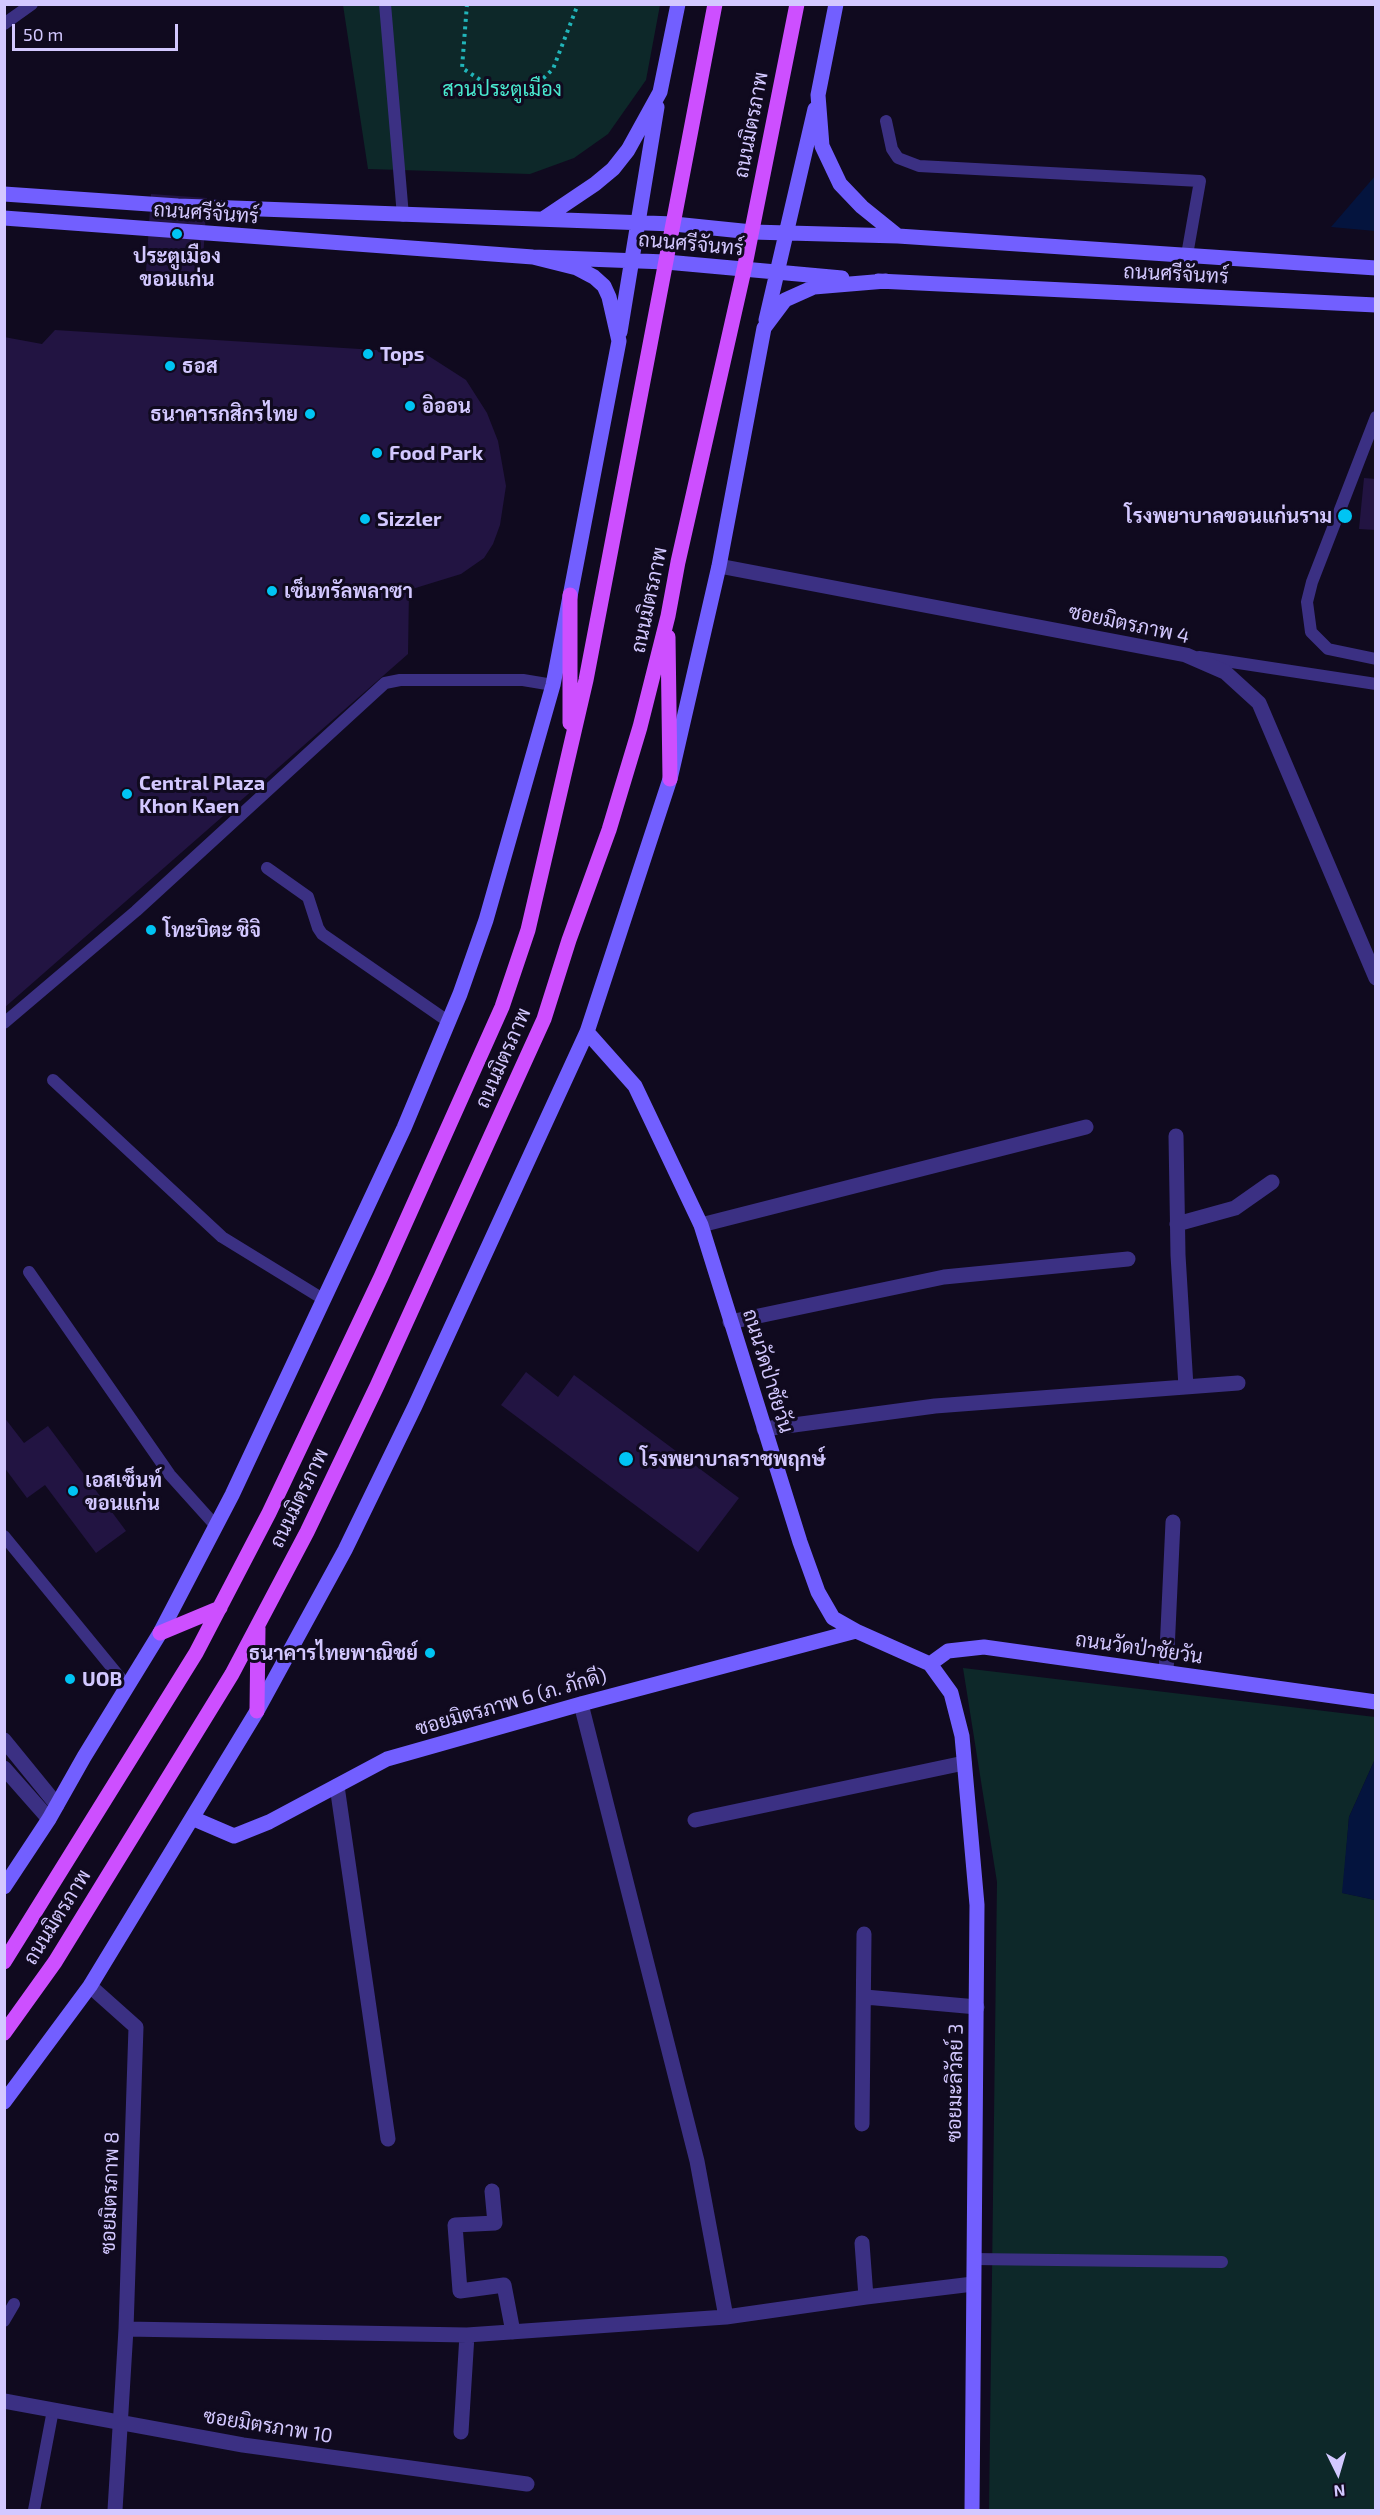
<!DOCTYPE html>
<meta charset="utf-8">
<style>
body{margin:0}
#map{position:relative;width:1380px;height:2515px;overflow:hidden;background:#100a1f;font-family:"Exo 2",sans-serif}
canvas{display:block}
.frame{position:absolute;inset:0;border:6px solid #d3c8ff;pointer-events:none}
.north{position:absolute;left:1308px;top:2443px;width:60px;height:60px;-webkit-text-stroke:4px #100a1f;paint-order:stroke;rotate:175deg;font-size:16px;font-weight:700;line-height:24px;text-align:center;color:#d3c8ff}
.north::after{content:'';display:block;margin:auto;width:21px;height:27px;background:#d3c8ff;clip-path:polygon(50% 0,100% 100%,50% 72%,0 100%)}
.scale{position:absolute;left:12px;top:24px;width:166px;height:27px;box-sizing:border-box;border:3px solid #d3c8ff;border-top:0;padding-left:8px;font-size:18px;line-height:21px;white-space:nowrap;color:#d3c8ff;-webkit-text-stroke:4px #100a1f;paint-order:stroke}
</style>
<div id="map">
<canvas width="1380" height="2515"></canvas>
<div class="frame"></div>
<div class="north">N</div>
<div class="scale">50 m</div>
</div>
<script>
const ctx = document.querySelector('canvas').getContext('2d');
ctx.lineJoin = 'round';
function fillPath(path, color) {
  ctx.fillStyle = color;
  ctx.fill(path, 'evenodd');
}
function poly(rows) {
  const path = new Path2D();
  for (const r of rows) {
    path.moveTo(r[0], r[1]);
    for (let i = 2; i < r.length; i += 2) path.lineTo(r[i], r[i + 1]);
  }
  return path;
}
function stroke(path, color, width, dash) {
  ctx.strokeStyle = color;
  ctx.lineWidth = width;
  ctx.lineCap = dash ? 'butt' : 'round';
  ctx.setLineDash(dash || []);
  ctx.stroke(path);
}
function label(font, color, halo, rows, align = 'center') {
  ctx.font = font + ' "Exo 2",Sarabun,sans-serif';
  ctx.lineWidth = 6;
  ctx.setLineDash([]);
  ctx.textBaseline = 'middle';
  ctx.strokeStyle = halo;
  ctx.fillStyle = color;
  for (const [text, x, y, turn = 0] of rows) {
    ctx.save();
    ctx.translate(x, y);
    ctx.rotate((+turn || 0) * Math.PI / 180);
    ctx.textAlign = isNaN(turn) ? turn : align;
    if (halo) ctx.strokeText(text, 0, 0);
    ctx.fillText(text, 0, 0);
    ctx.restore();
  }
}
fillPath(poly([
 [343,5,660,5,646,80,608,134,574,158,530,174,368,169],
 [963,1668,1375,1717,1375,1759,1349,1817,1343,1893,1375,1900,1375,2510,989,2510,997,1882]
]), '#0d2829');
fillPath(poly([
 [1375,176,1375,231,1331,227],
 [1375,1759,1375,1900,1342,1893,1349,1817]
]), '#04143e');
fillPath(poly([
 [151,194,207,198,202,274,146,271],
 [55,330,424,353,466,380,487,413,498,441,506,486,500,525,493,544,484,558,461,574,409,590,408,654,4,1008,4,337,42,344],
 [1364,478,1376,479,1376,530,1359,529],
 [526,1372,558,1397,574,1375,739,1498,698,1552,501,1405],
 [4,1417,24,1443,48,1426,126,1531,96,1553,45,1485,27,1498,4,1467]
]), '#221442');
stroke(poly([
 [467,4,462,68,496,90,529,92,553,69,578,4]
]), '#21b5b9', 4, [3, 4.5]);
stroke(poly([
 [385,4,403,216],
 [4,24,32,4],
 [886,121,892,149,898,158,919,166,1200,181,1187,255],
 [1376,417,1312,582,1307,602,1311,632,1328,649,1376,659],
 [1199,657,1376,684],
 [267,868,308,897,318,928,322,934,449,1022],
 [4,1023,136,911,385,683,400,680,523,680,553,685],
 [53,1080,222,1237,323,1299],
 [29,1272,170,1475,215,1525],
 [4,1536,127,1686],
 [973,2259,1222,2262],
 [4,2321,14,2304],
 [34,2510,53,2410]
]), '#3b3083', 12);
stroke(poly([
 [719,566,1186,655,1225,672,1259,703,1376,978],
 [1176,1136,1178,1255,1186,1387],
 [1177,1224,1235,1208,1272,1182],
 [701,1225,1086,1127],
 [730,1322,944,1277,1128,1259],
 [764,1429,935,1406,1238,1383],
 [1166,1673,1173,1522],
 [581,1704,697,2161,726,2317],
 [4,1740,57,1805],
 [4,1768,49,1819],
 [337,1786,388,2139],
 [695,1820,964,1763],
 [90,1986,136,2027,126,2329,115,2510],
 [865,1997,977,2007],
 [862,2124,864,1934],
 [492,2191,495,2223,455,2225,460,2291,504,2285,513,2332],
 [862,2243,866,2297],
 [126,2329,467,2335,726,2317,866,2297,973,2284],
 [4,2401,243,2445,527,2484],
 [461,2432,467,2335]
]), '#3b3083', 15);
stroke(poly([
 [836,4,818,95,822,146,840,184,862,207,898,236],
 [4,194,178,206,674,224,752,232,898,236,1376,268],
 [4,218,533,257,666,262,842,278],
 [543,219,595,184,613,169,628,150,660,92,678,4],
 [878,281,1376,305],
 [766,320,815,109],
 [620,332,657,107],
 [587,1032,635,1086,701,1225,800,1542,818,1592,833,1618,856,1631,930,1664,951,1693,962,1736,977,1905,972,2510],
 [930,1664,948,1651,984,1647,1376,1702],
 [192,1818,234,1836,269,1822,387,1759,581,1704,856,1631],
 [4,1887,49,1819,84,1757,160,1633,232,1495,404,1128,460,994,486,920,553,685,619,341,609,297,604,286,594,277,577,268,533,257],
 [4,2102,90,1986,257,1711,345,1550,415,1406,587,1032,670,779,719,566,764,328,785,300,814,287,886,281]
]), '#725fff', 15);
stroke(poly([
 [668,637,670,779],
 [570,723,570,595],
 [160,1633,220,1608],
 [257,1711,258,1628],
 [4,1962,196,1653,269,1513,381,1277,502,1007,528,930,586,680,715,4],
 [4,2033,55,1962,232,1674,307,1532,377,1386,544,1019,569,940,609,830,640,727,668,616,678,562,744,270,797,4]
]), '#cd4fff', 15);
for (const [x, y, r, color] of [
 [177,234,6,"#00c4f3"],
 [368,354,6,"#00c4f3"],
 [170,366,6,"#00c4f3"],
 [410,406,6,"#00c4f3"],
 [310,414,6,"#00c4f3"],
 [377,453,6,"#00c4f3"],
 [1345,516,8,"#00c4f3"],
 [365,519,6,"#00c4f3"],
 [272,591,6,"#00c4f3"],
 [127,794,6,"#00c4f3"],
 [151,930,6,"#00c4f3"],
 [626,1459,8,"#00c4f3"],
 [73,1491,6,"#00c4f3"],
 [430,1653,6,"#00c4f3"],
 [70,1679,6,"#00c4f3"]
]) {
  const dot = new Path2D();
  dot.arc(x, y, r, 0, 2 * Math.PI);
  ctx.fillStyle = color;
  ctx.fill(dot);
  stroke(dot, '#100a1f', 2);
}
label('20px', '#49ead0', '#100a1f', [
 ["สวนประตูเมือง",502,89]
]);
label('20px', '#d3c8ff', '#100a1f', [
 ["ถนนมิตรภาพ",751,125,-79],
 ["ถนนศรีจันทร์",206,213,4],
 ["ถนนศรีจันทร์",691,244,5],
 ["ถนนศรีจันทร์",1176,274,3],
 ["ถนนมิตรภาพ",649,600,-78],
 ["ซอยมิตรภาพ 4",1129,624,12],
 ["ถนนมิตรภาพ",503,1058,-66],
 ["ถนนวัดป่าชัยวัน",768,1371,73],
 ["ถนนมิตรภาพ",299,1498,-64],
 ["ถนนวัดป่าชัยวัน",1139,1648,8],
 ["ซอยมิตรภาพ 6 (ภ. ภักดี)",511,1702,-16],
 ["ถนนมิตรภาพ",57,1917,-58],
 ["ซอยมะลิวัลย์ 3",955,2083,-89],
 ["ซอยมิตรภาพ 8",110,2193,-88],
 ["ซอยมิตรภาพ 10",268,2426,9]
]);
label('bold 20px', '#d3c8ff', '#100a1f', [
 ["ประตูเมือง",177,256,"center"],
 ["ขอนแก่น",177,279,"center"],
 ["Tops",380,354],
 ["ธอส",182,366],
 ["อิออน",422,406],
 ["ธนาคารกสิกรไทย",298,414,"right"],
 ["Food Park",389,453],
 ["โรงพยาบาลขอนแก่นราม",1332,516,"right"],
 ["Sizzler",377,519],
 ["เซ็นทรัลพลาซา",284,591],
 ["Central Plaza",139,783],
 ["Khon Kaen",139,806],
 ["โทะบิตะ ชิจิ",163,930],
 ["โรงพยาบาลราชพฤกษ์",640,1459],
 ["เอสเซ็นท์",85,1480],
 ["ขอนแก่น",85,1503],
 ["ธนาคารไทยพาณิชย์",418,1653,"right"],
 ["UOB",82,1679]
], 'left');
</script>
